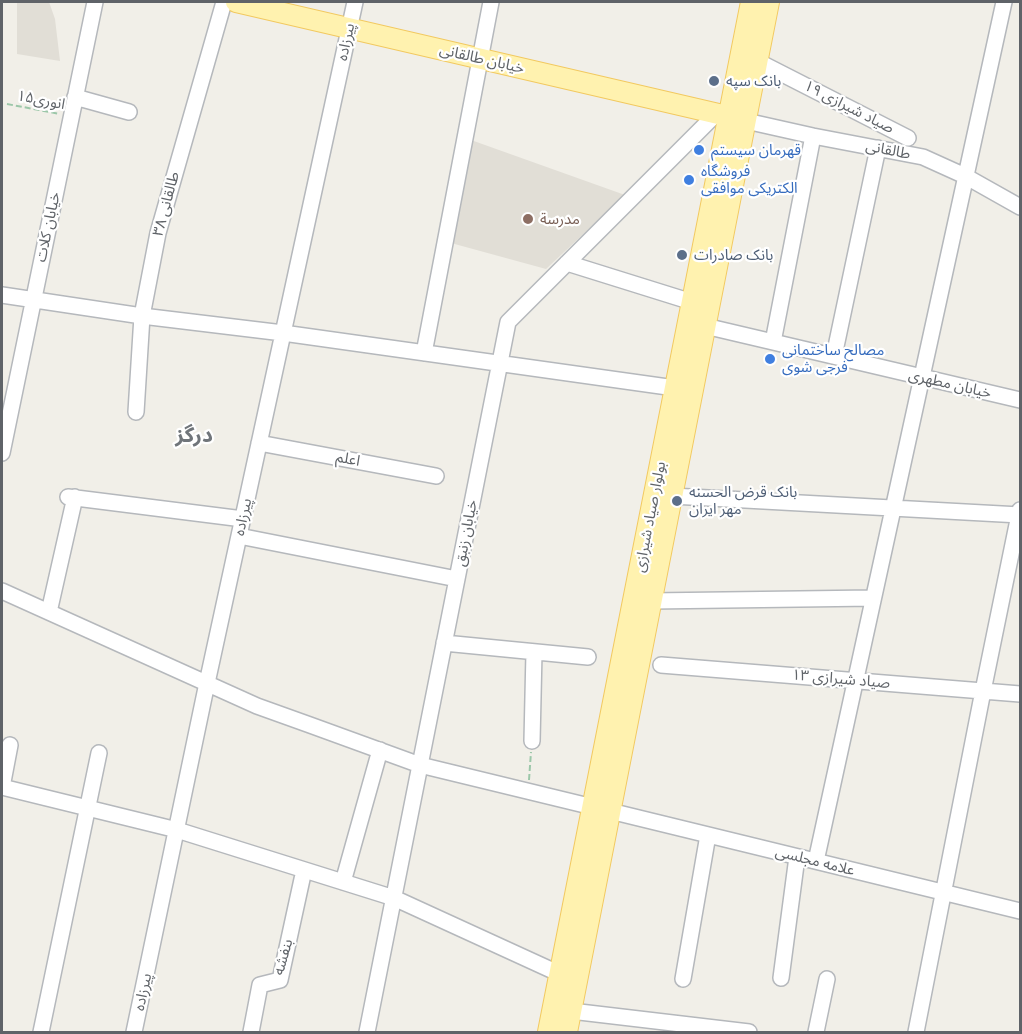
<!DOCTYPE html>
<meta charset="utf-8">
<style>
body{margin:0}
#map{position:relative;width:1022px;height:1034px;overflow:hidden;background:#f1efe8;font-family:"Public Sans",sans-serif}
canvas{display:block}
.frame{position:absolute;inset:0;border:3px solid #5f6368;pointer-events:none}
</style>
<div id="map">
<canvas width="1022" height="1034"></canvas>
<div class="frame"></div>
</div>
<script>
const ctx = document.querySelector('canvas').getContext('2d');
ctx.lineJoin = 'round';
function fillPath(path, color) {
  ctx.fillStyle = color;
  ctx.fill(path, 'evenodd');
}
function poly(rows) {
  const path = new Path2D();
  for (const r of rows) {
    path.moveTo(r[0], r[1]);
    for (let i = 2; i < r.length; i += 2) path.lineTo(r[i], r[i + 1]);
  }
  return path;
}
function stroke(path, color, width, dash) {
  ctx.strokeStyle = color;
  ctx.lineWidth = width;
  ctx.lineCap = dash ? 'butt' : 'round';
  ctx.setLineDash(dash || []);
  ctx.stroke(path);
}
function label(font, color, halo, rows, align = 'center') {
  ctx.font = font + ' "Public Sans","Noto Sans Arabic",sans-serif';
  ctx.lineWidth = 4.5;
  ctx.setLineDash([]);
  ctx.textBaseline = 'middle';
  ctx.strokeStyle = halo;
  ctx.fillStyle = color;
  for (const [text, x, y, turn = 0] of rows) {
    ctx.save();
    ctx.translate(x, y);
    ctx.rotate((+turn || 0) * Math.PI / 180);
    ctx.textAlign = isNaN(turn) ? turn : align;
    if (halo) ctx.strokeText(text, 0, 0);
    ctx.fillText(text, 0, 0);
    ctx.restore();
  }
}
fillPath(poly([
 [17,2,49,2,55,19,60,61,17,54],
 [471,140,625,195,546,269,451,243]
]), '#e1ded6');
const minor = poly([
 [757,61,908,138],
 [75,97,129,112],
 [746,121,813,136,923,157,965,176,1020,207],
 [567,263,692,302],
 [2,295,142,316,283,333,675,388],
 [705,326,1020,400],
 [773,342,813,136],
 [424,353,491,2],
 [834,356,878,148],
 [136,412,142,316,158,233,224,2],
 [259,443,436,476],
 [2,453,95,2],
 [672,496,1020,515],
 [68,497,243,519],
 [239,536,457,579],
 [2,591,257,706,310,725,420,765,593,807],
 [651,601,873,598],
 [49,612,75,497],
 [444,643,588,657],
 [661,665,1020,694],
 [532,741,534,652],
 [2,787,177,830,394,898,560,974],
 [2,787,10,745],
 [610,811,1020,911],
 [816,861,1004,2],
 [343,882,380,750],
 [781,978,797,857],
 [683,979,708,835],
 [571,1011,749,1032],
 [41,1032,99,753],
 [134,1032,207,683,355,2],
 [251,1032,260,985,280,980,304,870],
 [367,1032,508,322,716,114],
 [816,1032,827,979],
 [916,1032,983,691,1020,510]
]);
const major = poly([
 [236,2,740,119],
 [548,1032,751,2],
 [567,1032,769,2]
]);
stroke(minor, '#b5b8bc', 18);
stroke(major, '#f2c960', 22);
stroke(poly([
 [7,104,60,114],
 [529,780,531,752]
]), '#9cc7a9', 2, [6, 3]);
stroke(minor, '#fff', 15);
stroke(major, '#fff2af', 20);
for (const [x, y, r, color] of [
 [714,81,6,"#5c6f8a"],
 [699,150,6,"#3f7fe0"],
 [689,180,6,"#3f7fe0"],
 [528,219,6,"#8d6e63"],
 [682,255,6,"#5c6f8a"],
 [770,359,6,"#3f7fe0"],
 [677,501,6,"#5c6f8a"]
]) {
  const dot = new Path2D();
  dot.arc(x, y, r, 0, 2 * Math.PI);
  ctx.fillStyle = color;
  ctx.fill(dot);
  stroke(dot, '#fff', 2);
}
label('15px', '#5f6368', '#fff', [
 ["پیرزاده",346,42,-78],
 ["خیابان طالقانی",482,59,13],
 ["انوری۱۵",41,100,11],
 ["صیاد شیرازی ۱۹",849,107,27],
 ["طالقانی",888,150,11],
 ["طالقانی ۳۸",166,204,-75],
 ["خیابان کلات",48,227,-78],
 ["خیابان مطهری",950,384,13],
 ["اعلم",348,459,11],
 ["پیرزاده",243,517,-78],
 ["بولوار صیاد شیرازی",650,517,-79],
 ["خیابان زنبق",466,533,-79],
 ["صیاد شیرازی ۱۳",841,679,5],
 ["علامه مجلسی",815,861,14],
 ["بنفشه",283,957,-74],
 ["پیرزاده",143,992,-78]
]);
label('15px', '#4e5e75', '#fff', [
 ["بانک سپه",726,81],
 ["بانک صادرات",694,255],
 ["بانک قرض الحسنه",689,492],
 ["مهر ایران",689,509]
], 'left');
label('15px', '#366cbe', '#fff', [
 ["قهرمان سیستم",711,150],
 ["فروشگاه",701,171],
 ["الکتریکی موافقی",701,188],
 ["مصالح ساختمانی",782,350],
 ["فرجی شوی",782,367]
], 'left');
label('15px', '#785e54', '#fff', [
 ["مدرسة",540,219]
], 'left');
label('bold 21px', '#70757a', '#fff', [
 ["درگز",194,436]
]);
</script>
